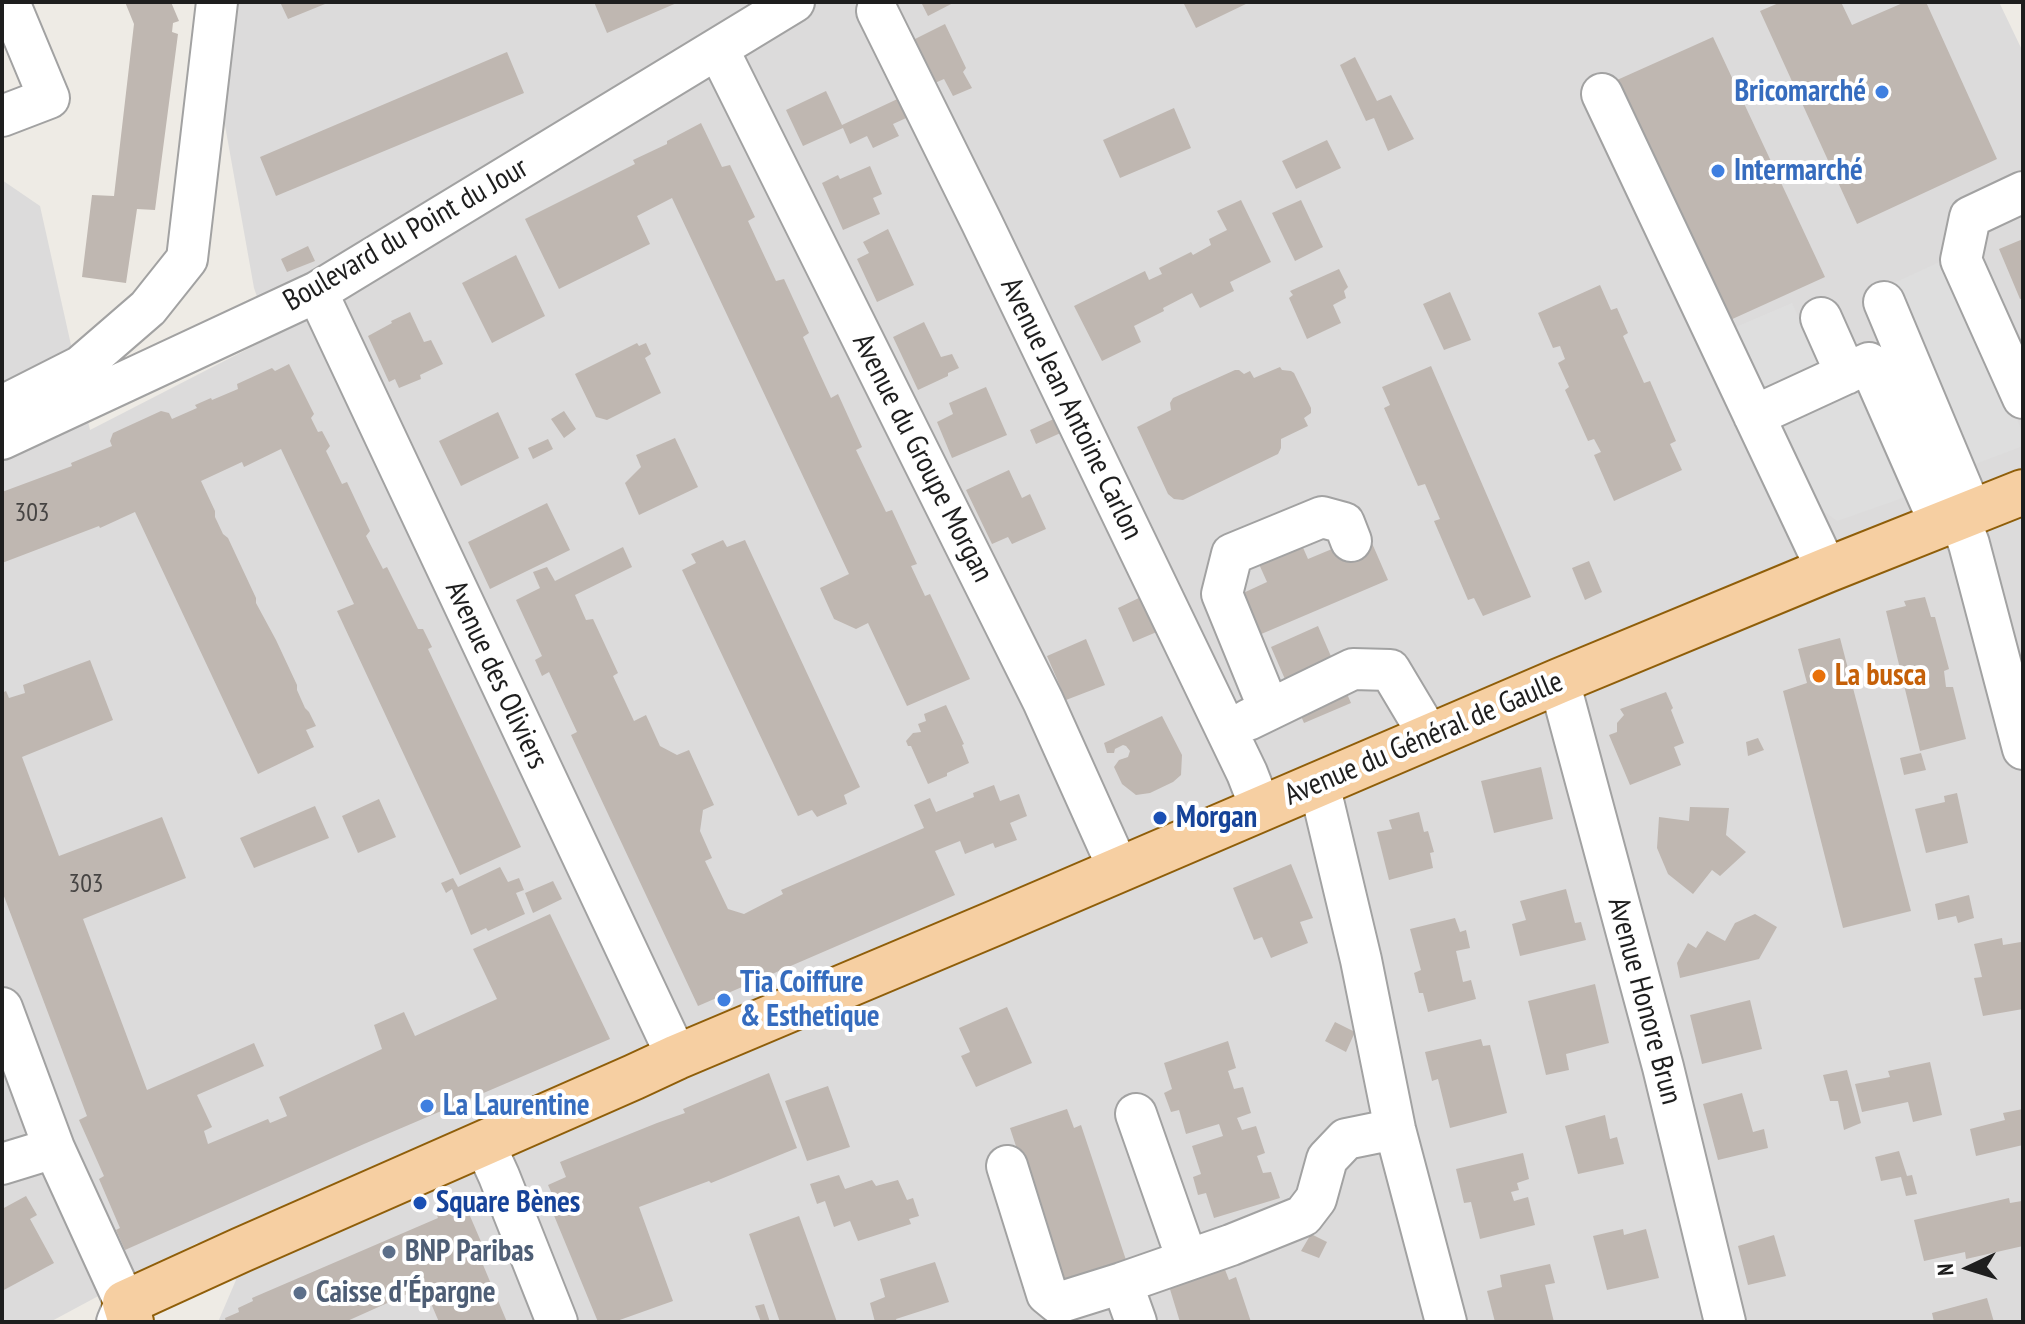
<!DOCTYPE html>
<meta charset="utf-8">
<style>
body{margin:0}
#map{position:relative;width:2025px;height:1324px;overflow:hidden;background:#eeebe5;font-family:"PT Sans Narrow",sans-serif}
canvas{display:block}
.frame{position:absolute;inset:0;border:4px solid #1e1e1e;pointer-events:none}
.north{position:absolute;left:1929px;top:1228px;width:80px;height:80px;-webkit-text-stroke:6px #fff;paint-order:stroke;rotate:266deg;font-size:22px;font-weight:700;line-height:32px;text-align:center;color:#1e1e1e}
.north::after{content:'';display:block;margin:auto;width:28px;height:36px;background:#1e1e1e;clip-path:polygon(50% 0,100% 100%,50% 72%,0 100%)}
</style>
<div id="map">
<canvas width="2025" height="1324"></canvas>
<div class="frame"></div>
<div class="north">N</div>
</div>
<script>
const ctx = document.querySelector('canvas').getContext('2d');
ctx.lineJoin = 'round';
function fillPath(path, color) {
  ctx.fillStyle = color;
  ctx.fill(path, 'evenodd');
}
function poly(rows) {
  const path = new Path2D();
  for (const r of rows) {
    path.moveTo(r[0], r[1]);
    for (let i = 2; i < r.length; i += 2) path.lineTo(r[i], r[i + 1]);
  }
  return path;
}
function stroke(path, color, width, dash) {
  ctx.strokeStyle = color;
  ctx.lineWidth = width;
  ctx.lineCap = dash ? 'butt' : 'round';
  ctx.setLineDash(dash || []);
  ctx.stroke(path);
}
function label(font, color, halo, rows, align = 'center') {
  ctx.font = font + ' "PT Sans Narrow",sans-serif';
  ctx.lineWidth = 8;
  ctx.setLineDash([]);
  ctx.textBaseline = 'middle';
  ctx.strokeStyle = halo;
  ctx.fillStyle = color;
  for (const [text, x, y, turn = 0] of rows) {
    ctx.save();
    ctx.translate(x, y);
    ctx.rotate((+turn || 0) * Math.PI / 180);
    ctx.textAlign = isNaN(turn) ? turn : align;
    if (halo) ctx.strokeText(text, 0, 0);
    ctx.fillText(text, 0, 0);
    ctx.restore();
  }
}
fillPath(poly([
 [203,2,1999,2,2023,52,2023,1322,218,1322,236,1280,197,1243,50,1322,2,1322,2,180,40,206,90,430,271,337,254,288]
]), '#dcdbdb');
fillPath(poly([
 [1946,259,2023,433,2023,446,1970,466,1894,283],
 [1792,303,1836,397,1862,383,1911,495,1837,521,1812,503,1729,330]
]), '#dedede');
fillPath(poly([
 [125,2,171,2,179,21,173,23,172,32,178,34,155,210,137,209,126,283,82,277,92,195,114,196,134,24],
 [280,2,330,2,288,19],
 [594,2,679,2,607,33],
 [921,2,955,2,928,16],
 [1183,2,1250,2,1196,28],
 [1781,2,1841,2,1852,25,1905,2,1926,2,1997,159,1857,224,1760,11],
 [945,24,966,68,963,72,972,88,953,96,944,79,928,86,907,43],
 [1713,37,1825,277,1728,321,1617,80],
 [507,52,524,93,276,196,260,157],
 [1355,57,1377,101,1391,95,1414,139,1388,151,1374,118,1366,121,1340,65],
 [826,91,842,125,906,95,915,114,893,124,899,136,873,148,867,136,850,144,843,128,803,146,786,110],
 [1174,108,1191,148,1120,178,1103,140],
 [701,123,722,167,730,165,755,217,748,221,776,281,784,279,809,333,803,337,818,370,831,398,838,394,862,447,856,450,886,512,892,510,917,564,911,566,925,596,930,594,970,679,907,706,868,623,856,629,834,619,820,588,849,574,672,198,637,216,650,244,559,289,525,219,635,164,633,160,667,144,667,141],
 [1327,140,1341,168,1296,189,1282,161],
 [870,166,882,194,873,198,880,214,843,230,822,183,838,175,840,179],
 [1241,200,1271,262,1230,282,1234,291,1200,308,1192,293,1163,308,1164,311,1134,326,1141,342,1102,361,1074,306,1145,271,1149,280,1162,274,1159,268,1191,252,1193,255,1211,245,1209,239,1227,230,1217,211],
 [1301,200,1323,247,1295,261,1272,213],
 [888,229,914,285,877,302,857,259,869,253,863,242],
 [2023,239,2023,298,2020,299,1999,249],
 [308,246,315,261,287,272,281,259],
 [516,255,545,316,492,343,462,283],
 [1339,269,1348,287,1344,291,1346,298,1333,305,1341,323,1307,339,1289,298,1293,295,1290,291],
 [1600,285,1611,310,1617,308,1628,333,1623,336,1644,383,1650,381,1676,441,1670,444,1682,470,1614,501,1594,455,1601,452,1594,439,1588,441,1565,390,1569,387,1558,363,1565,359,1560,346,1553,348,1538,313],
 [1450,292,1471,340,1444,350,1423,304],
 [410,312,424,342,431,340,443,364,420,375,421,379,399,388,395,379,389,382,368,336,392,323,391,321],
 [924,322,941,357,952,354,959,368,948,373,948,376,918,390,893,337],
 [637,343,639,346,646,343,651,354,645,358,661,393,607,420,596,417,575,374],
 [289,364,314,414,311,418,318,432,322,431,330,446,326,451,342,484,347,482,370,531,366,536,383,569,387,567,418,629,423,629,432,647,428,649,521,847,460,875,337,611,354,604,281,449,244,467,242,462,201,481,215,511,215,517,223,534,228,538,256,598,256,603,276,640,297,685,297,690,305,708,309,712,316,726,306,730,314,747,258,774,135,512,100,528,99,526,2,563,2,492,72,466,71,463,112,446,110,441,113,433,161,411,169,413,172,419,197,408,195,405,211,398,212,400,238,389,237,384,272,368,275,371],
 [1431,366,1531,597,1483,616,1474,598,1468,600,1434,521,1440,519,1425,484,1418,486,1384,408,1390,405,1382,387],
 [1280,367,1282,370,1291,371,1294,373,1311,408,1311,413,1304,418,1308,426,1281,439,1281,448,1278,454,1183,500,1174,499,1168,494,1137,427,1171,410,1170,403,1173,398,1235,370,1239,370,1244,374,1250,371,1254,378],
 [986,387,1007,435,952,458,937,422,953,414,949,403],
 [564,411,576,429,564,438,551,419],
 [498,412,519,458,461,486,439,441],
 [1058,417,1065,431,1036,444,1030,430],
 [675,438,698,487,639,515,625,483,641,467,636,455],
 [548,439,553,449,533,459,528,448],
 [1009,470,1022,498,1030,494,1046,529,1012,544,1008,537,992,544,966,490],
 [547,503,570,550,490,589,468,542],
 [1297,534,1308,559,1368,534,1388,580,1259,635,1241,594,1267,582,1254,553],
 [723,540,727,547,745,540,860,787,844,795,847,804,817,817,812,810,798,816,682,570,696,563,691,554],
 [623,547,632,567,575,595,586,620,593,619,618,673,613,676,634,721,646,715,660,746,677,755,689,750,714,805,703,810,700,831,712,858,705,861,728,909,744,914,783,894,781,890,924,828,914,805,930,798,936,812,974,797,973,793,994,785,1000,801,1019,794,1027,816,1010,823,1017,840,995,848,993,843,965,854,960,841,935,851,955,895,698,1006,571,735,577,732,549,672,542,676,535,660,542,656,516,600,540,588,533,572,547,567,555,581],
 [1589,561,1602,592,1585,600,1572,568],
 [1143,596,1159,631,1133,642,1118,608],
 [1925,597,1931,617,1935,617,1949,669,1944,671,1946,687,1953,687,1966,739,1920,751,1886,611,1906,606,1904,601],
 [1318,626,1351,703,1304,723,1271,647],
 [1840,638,1911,911,1843,928,1783,691,1807,683,1798,649],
 [1086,639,1105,685,1066,700,1047,656],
 [90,660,113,720,22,757,59,856,162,817,186,878,83,919,147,1090,254,1043,264,1066,197,1095,212,1127,204,1131,208,1144,268,1119,270,1123,287,1116,279,1097,382,1049,374,1025,404,1012,415,1036,497,999,473,949,550,914,610,1039,364,1144,125,1250,116,1230,120,1228,99,1179,104,1176,79,1120,87,1116,2,891,2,693,6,691,9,698,25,693,23,685],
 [1666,692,1673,708,1671,710,1684,743,1674,747,1681,765,1630,785,1609,735,1617,732,1617,723,1624,715,1620,709],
 [946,705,964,744,962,745,969,763,947,773,947,776,928,784,911,746,908,746,906,741,913,733,921,732,918,724,926,721,924,714],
 [1162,716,1182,755,1181,775,1173,782,1150,793,1136,795,1122,784,1114,767,1119,760,1128,757,1130,751,1126,746,1123,745,1115,749,1114,753,1107,753,1104,743],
 [1758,738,1764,750,1748,756,1746,742],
 [1921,753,1926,770,1904,775,1900,758],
 [1541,767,1553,819,1494,833,1481,781],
 [1957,793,1968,843,1926,853,1915,809,1945,802,1944,796],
 [379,799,396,837,358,853,342,816],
 [315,806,329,838,254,868,240,838],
 [1690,807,1729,808,1726,835,1746,852,1720,876,1712,870,1693,894,1668,874,1657,848,1659,817,1689,821],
 [1419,812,1424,832,1428,831,1434,852,1430,853,1433,868,1389,880,1377,832,1392,829,1389,820],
 [1291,864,1313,918,1300,922,1308,943,1271,958,1262,937,1254,940,1233,888],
 [500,867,508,882,519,878,524,890,516,893,525,914,488,931,486,928,471,935,452,889,446,893,441,883,453,878,458,887],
 [553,881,562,899,533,913,525,893],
 [1566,889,1575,923,1581,922,1586,940,1520,956,1512,924,1526,920,1520,901],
 [1969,895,1974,918,1958,923,1956,916,1938,920,1935,904],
 [1755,914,1777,927,1759,959,1680,978,1677,963,1688,943,1696,948,1707,931,1725,941,1735,923],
 [1455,918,1460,932,1466,930,1470,948,1456,951,1463,982,1471,980,1476,999,1428,1012,1423,993,1419,993,1414,973,1421,970,1410,929],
 [2002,938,2003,945,2021,942,2023,1009,1983,1016,1974,978,1982,977,1974,944],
 [1595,984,1609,1043,1566,1054,1569,1070,1546,1075,1528,1001],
 [1750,1000,1762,1049,1702,1064,1690,1015],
 [1007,1007,1032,1063,976,1087,961,1056,970,1052,959,1028],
 [1335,1022,1355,1032,1346,1052,1325,1041],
 [1481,1039,1483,1046,1490,1045,1507,1113,1450,1128,1438,1079,1432,1081,1425,1052],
 [1228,1041,1236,1068,1228,1071,1234,1089,1243,1087,1251,1113,1237,1118,1242,1130,1256,1126,1265,1153,1257,1156,1263,1173,1271,1172,1280,1198,1214,1218,1206,1193,1198,1195,1193,1177,1201,1174,1192,1146,1223,1136,1219,1124,1186,1134,1179,1110,1171,1112,1164,1093,1172,1089,1164,1063],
 [1930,1062,1942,1115,1913,1122,1908,1102,1862,1112,1855,1084,1890,1077,1888,1071],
 [1847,1070,1861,1123,1844,1130,1838,1101,1830,1101,1823,1075],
 [769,1073,797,1148,711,1183,709,1181,639,1207,673,1301,614,1322,598,1322,548,1201,554,1198,548,1185,566,1177,560,1162,657,1123,685,1113,683,1109],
 [828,1086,850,1147,807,1161,785,1101],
 [1742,1093,1753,1132,1764,1129,1768,1148,1718,1160,1703,1104],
 [1067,1109,1074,1128,1081,1125,1127,1263,1062,1286,1010,1128],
 [2023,1109,2023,1145,1976,1156,1970,1129,2005,1120,2003,1113],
 [1605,1115,1610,1139,1617,1137,1624,1164,1578,1174,1565,1126],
 [1899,1151,1907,1176,1912,1175,1917,1194,1906,1196,1901,1177,1881,1181,1875,1157],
 [1523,1153,1529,1179,1517,1183,1519,1190,1511,1192,1514,1201,1528,1197,1535,1225,1480,1239,1471,1202,1464,1203,1456,1169],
 [839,1175,845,1189,872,1180,876,1186,898,1180,907,1200,913,1198,919,1216,909,1219,911,1224,858,1241,850,1221,834,1227,825,1201,817,1204,810,1184],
 [26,1196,37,1215,30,1219,54,1263,2,1291,2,1209],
 [2009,1198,2010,1203,2022,1201,2023,1246,1966,1259,1965,1252,1924,1261,1914,1220],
 [464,1202,488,1258,481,1260,507,1322,439,1322,430,1301,438,1296,432,1283,345,1322,226,1322,225,1318,239,1312,238,1308,253,1301,252,1298,438,1218,436,1213],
 [799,1216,828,1297,837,1322,780,1322,749,1234],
 [1623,1229,1624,1235,1646,1229,1659,1278,1607,1290,1593,1236],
 [1311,1234,1327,1242,1319,1258,1301,1251],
 [1774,1235,1786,1276,1748,1285,1738,1246],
 [935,1262,949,1302,896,1319,897,1322,875,1322,870,1303,885,1297,880,1279],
 [1550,1264,1555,1283,1545,1285,1554,1322,1495,1322,1487,1291,1502,1287,1500,1275],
 [1224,1267,1229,1280,1236,1277,1251,1322,1180,1322,1169,1286],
 [1987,1298,1994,1322,1934,1322,1932,1313],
 [764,1304,770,1322,761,1322,755,1306]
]), '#bfb7b1');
const minor = poly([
 [877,11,981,221,1247,773,1261,809],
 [718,49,1043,701,1119,870],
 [1602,94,1827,570],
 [2,116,49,98,9,2],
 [2023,192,1970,217,1961,260,2023,398],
 [317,292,677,1057],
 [1884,302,1972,512],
 [1821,318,1846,374],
 [1754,416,1869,363,1940,524],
 [2,438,10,402,81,366,148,308,187,259,217,2],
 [2,439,317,292,794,2],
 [1959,517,1969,544,2023,749],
 [1559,681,1663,1067,1725,1322],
 [1269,709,1222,594,1232,554,1322,517,1344,523,1351,541],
 [1248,720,1353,669,1390,670,1430,737],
 [1319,784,1361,960,1395,1129,1446,1322],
 [2,1008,54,1148,125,1303,117,1322],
 [1136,1114,1187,1259],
 [484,1143,499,1176,557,1322],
 [2,1164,54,1148],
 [1007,1166,1047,1294,1058,1303,1122,1283],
 [1136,1322,1122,1283,1231,1245,1303,1216,1316,1199,1327,1159,1346,1139,1395,1129]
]);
const major = poly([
 [131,1322,125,1303,241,1250,634,1077,677,1057,995,923,1559,681,1827,570,2023,492]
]);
stroke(minor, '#a2a2a2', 44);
stroke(major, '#8f5e09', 48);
stroke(minor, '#fff', 40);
stroke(major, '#f6cfa2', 44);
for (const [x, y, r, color] of [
 [1882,92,8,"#3f7fe0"],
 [1718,171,8,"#3f7fe0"],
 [1819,676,8,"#e8710a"],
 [1160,818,8,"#1a4fb4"],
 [724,1000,8,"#3f7fe0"],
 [427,1106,8,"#3f7fe0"],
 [420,1203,8,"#1a4fb4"],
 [389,1252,8,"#5c6f8a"],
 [300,1293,8,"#5c6f8a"]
]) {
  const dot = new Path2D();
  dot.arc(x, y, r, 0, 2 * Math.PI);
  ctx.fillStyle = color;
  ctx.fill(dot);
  stroke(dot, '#fff', 3);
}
label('26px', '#464443', null, [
 ["303",32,514],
 ["303",86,885]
]);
label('bold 30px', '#366cbe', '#fff', [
 ["Bricomarché",1866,92,"right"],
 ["Intermarché",1734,171],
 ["Tia Coiffure",740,983],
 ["& Esthetique",740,1017],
 ["La Laurentine",443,1106]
], 'left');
label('30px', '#1e1e1e', '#fff', [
 ["Boulevard du Point du Jour",406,235,-30],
 ["Avenue Jean Antoine Carlon",1071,409,64],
 ["Avenue du Groupe Morgan",922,458,63],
 ["Avenue des Oliviers",496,675,65],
 ["Avenue du Général de Gaulle",1424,739,-23],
 ["Avenue Honore Brun",1644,1001,75]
]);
label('bold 30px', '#c56008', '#fff', [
 ["La busca",1835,676]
], 'left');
label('bold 30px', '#164399', '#fff', [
 ["Morgan",1176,818],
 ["Square Bènes",436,1203]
], 'left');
label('bold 30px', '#4e5e75', '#fff', [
 ["BNP Paribas",405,1252],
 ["Caisse d'Épargne",316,1293]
], 'left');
</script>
